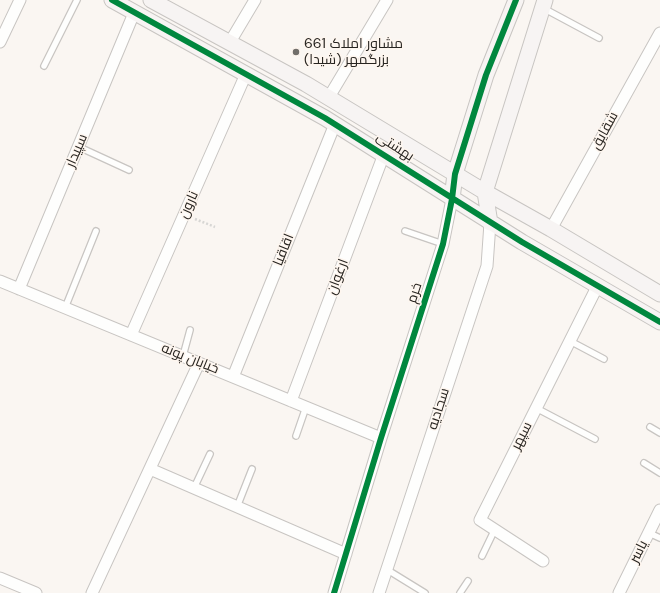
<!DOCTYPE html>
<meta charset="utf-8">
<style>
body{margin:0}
canvas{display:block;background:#faf6f2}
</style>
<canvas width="660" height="593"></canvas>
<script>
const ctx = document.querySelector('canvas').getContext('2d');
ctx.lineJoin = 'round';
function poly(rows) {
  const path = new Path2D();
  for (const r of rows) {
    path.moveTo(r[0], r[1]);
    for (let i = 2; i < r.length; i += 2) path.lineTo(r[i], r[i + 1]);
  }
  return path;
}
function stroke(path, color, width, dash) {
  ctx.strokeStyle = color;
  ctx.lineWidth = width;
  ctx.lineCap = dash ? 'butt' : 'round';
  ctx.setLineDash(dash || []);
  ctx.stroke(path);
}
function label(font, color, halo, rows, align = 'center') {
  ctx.font = font + ' "DM Sans",Cairo,sans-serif';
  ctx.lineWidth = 3;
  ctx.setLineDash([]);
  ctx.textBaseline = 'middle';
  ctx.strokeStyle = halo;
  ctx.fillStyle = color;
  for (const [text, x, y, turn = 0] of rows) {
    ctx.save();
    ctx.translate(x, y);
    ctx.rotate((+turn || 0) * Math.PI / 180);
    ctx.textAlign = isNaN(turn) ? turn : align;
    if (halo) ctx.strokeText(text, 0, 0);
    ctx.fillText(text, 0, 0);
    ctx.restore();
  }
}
const lane = poly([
 [543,8,599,38],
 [44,66,77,0],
 [79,147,129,170],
 [405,231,443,244],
 [65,308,96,231],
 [570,341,604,359],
 [183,356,190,330],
 [536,408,595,439],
 [650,427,660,433],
 [296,436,306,407],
 [644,463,660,473],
 [194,488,210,454],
 [237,507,252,469],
 [649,533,660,538],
 [482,556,495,529],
 [386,569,425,593],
 [460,593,468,581]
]);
const street = poly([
 [0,42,20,0],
 [230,42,255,0],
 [329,97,387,0],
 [551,229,660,33],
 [0,281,381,438],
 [19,289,134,13],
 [131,335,246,74],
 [233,377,335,124],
 [291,401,384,154],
 [150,469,346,554],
 [543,561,480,520,598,285],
 [0,578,36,593],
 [92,593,199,363],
 [334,593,381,438,443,244,452,199],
 [379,593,487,266,490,223],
 [619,593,660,510]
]);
const secondary = poly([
 [112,0,325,118,522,242,660,322],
 [151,0,306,84,485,192,551,229,660,294],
 [452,199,455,174,486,75,516,0],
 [490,223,485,192,545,0]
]);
stroke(lane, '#c8c5c2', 8);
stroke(street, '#c8c5c2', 13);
stroke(secondary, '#c8c5c2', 17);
stroke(poly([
 [195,219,215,227]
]), '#d7d6d4', 2.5, [2, 2]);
stroke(lane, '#fefefd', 5.5);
stroke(street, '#fefefd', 11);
stroke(secondary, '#f7f4f3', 15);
stroke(poly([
 [112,0,325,118,522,242,660,322],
 [334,593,381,438,443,244,452,199,455,174,486,75,516,0]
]), '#00873e', 6);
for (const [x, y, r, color] of [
 [296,52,4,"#716e6a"]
]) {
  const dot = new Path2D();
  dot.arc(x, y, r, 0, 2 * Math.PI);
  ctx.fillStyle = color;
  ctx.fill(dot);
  stroke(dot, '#fef6ef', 1.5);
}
label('14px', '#272420', '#fef6ef', [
 ["مشاور املاک 661",304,44],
 ["بزرگمهر (شیدا)",304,60]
], 'left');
label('14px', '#272420', '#fef6ef', [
 ["شقایق",605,131,-61],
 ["بهشتی",395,147,33],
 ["سپیدار",77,151,-67],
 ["نارون",189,205,-66],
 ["اقاقیا",284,250,-68],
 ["ارغوان",338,277,-69],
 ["خرم",415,293,-72],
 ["خیابان پونه",190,359,22],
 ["سجادیه",439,409,-72],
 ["سپهر",522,436,-63],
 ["یاسر",639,552,-63]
]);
</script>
